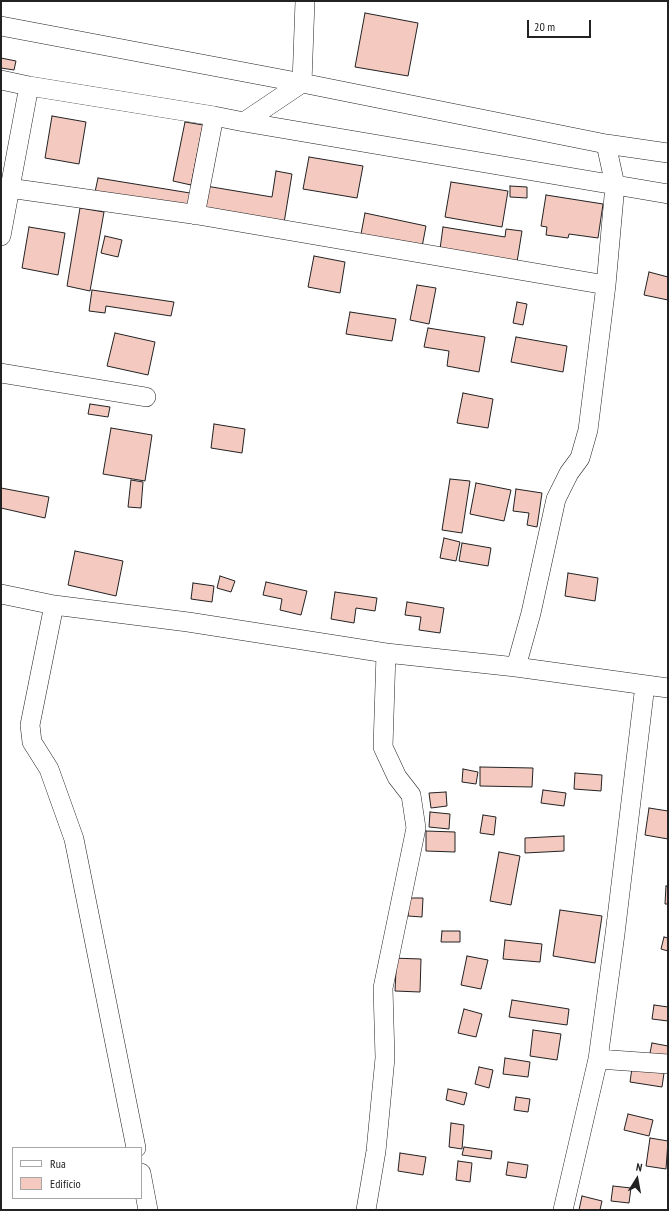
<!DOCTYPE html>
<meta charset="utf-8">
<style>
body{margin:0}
#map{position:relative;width:669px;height:1211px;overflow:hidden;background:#fff;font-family:"PT Sans Narrow",sans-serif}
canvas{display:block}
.frame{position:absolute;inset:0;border:2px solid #222;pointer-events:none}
.legend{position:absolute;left:12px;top:1147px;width:130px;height:52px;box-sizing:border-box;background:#fff;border:1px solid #a7a7a7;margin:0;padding:5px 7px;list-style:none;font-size:12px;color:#222}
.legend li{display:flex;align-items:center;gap:8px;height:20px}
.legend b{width:20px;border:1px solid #a7a7a7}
.north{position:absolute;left:617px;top:1159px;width:40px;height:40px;-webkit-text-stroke:3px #fff;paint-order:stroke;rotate:11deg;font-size:11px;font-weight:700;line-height:16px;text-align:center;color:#222}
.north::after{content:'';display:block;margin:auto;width:14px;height:18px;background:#222;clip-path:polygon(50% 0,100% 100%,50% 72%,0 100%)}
.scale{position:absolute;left:527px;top:20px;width:64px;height:18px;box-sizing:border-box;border:2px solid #222;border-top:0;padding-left:5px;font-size:12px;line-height:14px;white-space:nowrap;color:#222;-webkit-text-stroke:3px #fff;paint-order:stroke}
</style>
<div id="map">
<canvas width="669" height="1211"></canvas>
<div class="frame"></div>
<ul class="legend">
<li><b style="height:5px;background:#fff"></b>Rua</li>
<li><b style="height:11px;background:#f3c9c0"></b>Edifício</li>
</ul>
<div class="north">N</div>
<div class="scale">20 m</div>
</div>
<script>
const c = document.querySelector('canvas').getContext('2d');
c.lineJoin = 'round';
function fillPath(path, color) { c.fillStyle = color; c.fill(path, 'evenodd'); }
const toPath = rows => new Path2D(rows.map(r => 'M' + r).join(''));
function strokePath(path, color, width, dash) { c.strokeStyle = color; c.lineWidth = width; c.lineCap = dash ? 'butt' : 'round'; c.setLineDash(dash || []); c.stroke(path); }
const building = toPath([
 [365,13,418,23,408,76,355,67,365,13],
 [1,58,16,61,14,70,1,68,1,58],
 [52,116,86,122,79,164,45,158,52,116],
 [185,122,203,125,191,185,173,181,185,122],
 [309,157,363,166,357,198,303,189,309,157],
 [276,171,292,174,284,223,202,209,206,186,272,197,276,171],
 [98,178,190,193,188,207,95,192,98,178],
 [451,182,508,191,502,227,445,217,451,182],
 [510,186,527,187,527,198,510,197,510,186],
 [546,195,603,204,598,238,569,234,568,238,546,235,547,227,541,226,546,195],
 [80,208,104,212,90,291,67,286,80,208],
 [365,213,426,226,422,247,361,234,365,213],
 [29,227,65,233,58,275,22,268,29,227],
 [443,227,505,237,506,229,522,231,517,262,440,249,443,227],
 [105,236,122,240,118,257,101,253,105,236],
 [314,256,345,262,340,293,308,287,314,256],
 [649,272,668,277,668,300,644,295,649,272],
 [417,285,436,288,429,324,410,320,417,285],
 [92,290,174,302,171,316,106,306,105,313,89,311,92,290],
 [517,302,527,304,523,325,513,323,517,302],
 [350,312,396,319,392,341,346,334,350,312],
 [428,328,485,337,479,372,447,366,449,351,424,347,428,328],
 [115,333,155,342,148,375,107,366,115,333],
 [516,337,567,346,563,372,511,362,516,337],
 [463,393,493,399,488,428,457,423,463,393],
 [90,404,110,407,108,417,88,414,90,404],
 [214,424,245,429,242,453,211,448,214,424],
 [111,428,152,435,145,481,103,474,111,428],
 [450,479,470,481,462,533,442,530,450,479],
 [131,480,143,482,141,508,128,507,131,480],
 [476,483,511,490,504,521,470,514,476,483],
 [1,488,49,497,45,518,1,508,1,488],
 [516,489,542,493,537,527,527,525,529,513,513,511,516,489],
 [444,538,460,542,456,561,440,558,444,538],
 [462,543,491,548,488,566,459,561,462,543],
 [75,551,123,561,116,596,68,585,75,551],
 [568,573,598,578,595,601,565,596,568,573],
 [220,576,235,581,231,592,217,588,220,576],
 [266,582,307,591,301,615,280,610,282,599,263,595,266,582],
 [193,583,214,586,212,602,191,599,193,583],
 [335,592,377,598,375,611,356,608,354,623,331,619,335,592],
 [407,602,444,608,440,633,419,630,421,617,405,615,407,602],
 [480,767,533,768,532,787,480,786,480,767],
 [463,769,478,772,476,784,462,782,463,769],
 [575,773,602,775,601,791,574,789,575,773],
 [543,790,566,793,564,806,541,803,543,790],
 [446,792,447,806,431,808,429,793,446,792],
 [649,808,668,811,668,839,645,835,649,808],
 [430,812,450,814,449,829,429,827,430,812],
 [483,815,496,817,494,835,480,833,483,815],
 [426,831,455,832,455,852,426,851,426,831],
 [564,836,564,851,525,853,525,838,564,836],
 [499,852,520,856,511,905,490,901,499,852],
 [666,886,668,886,668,904,665,904,666,886],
 [409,898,423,898,422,917,408,916,409,898],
 [560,910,602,916,595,963,553,956,560,910],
 [442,931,460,931,460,942,441,942,442,931],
 [664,937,668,938,668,951,661,949,664,937],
 [505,940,542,944,540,962,503,959,505,940],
 [467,956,488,960,481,989,461,985,467,956],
 [391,958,421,959,420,992,395,991,396,970,391,958],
 [512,1000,569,1009,567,1025,509,1017,512,1000],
 [654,1005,668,1007,668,1021,652,1019,654,1005],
 [464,1009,482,1014,476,1037,458,1033,464,1009],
 [533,1030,561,1034,557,1060,530,1056,533,1030],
 [652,1043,668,1046,668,1061,649,1058,652,1043],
 [505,1058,530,1062,528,1077,503,1074,505,1058],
 [479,1067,493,1070,489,1088,475,1084,479,1067],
 [632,1068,664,1073,662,1087,630,1082,632,1068],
 [448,1089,467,1093,464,1105,446,1100,448,1089],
 [516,1097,530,1099,528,1112,514,1110,516,1097],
 [628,1114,653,1120,649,1136,624,1130,628,1114],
 [451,1123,464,1125,462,1149,449,1147,451,1123],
 [650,1138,668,1141,666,1169,646,1166,650,1138],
 [464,1147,492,1151,491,1159,462,1155,464,1147],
 [400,1153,426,1157,423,1175,398,1171,400,1153],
 [458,1161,472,1163,470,1182,456,1180,458,1161],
 [508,1162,528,1165,526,1178,506,1175,508,1162],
 [613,1186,631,1188,629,1203,611,1201,613,1186],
 [582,1196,602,1201,600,1210,579,1210,582,1196]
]);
fillPath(building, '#f3c9c0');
strokePath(building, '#222', 1);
const minor = toPath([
 [1,26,302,83,606,144,668,153],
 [1,80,29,86,214,116,244,122,668,194],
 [244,122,302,83,305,1],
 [9,188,192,214,606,285],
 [195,215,214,116],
 [1,236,29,86],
 [1,373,146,397],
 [1,594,54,605,188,622,386,653,516,667,668,688],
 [54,605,30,725,32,742,49,769,74,839,136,1148],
 [516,667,531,613,556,499,569,473,580,458,588,430,606,285,615,185,606,144],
 [598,1059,668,1064],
 [141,1173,148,1210],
 [366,1210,376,1151,385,1058,383,988,416,828,411,795,397,777,383,747,386,653],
 [563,1210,598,1059,615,934,645,685]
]);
strokePath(minor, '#222', 20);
strokePath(minor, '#fff', 19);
</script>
